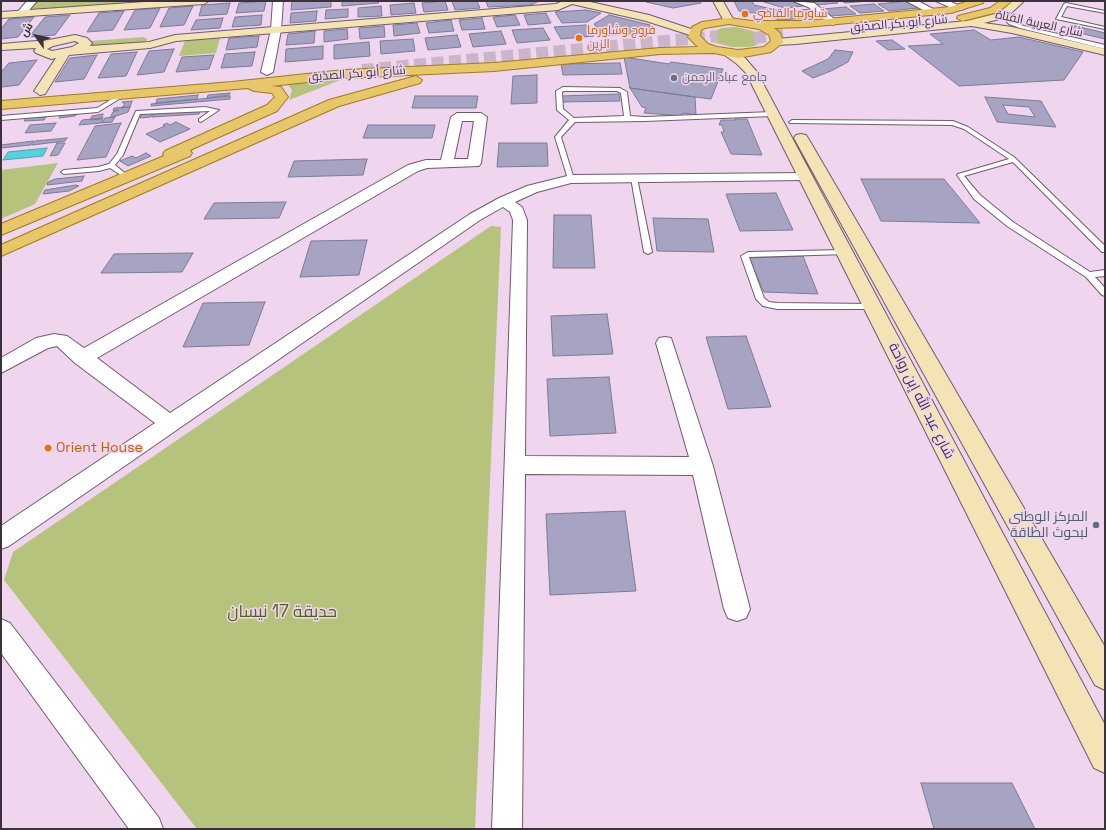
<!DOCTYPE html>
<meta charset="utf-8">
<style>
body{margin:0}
#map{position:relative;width:1106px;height:830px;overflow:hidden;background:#efd6ee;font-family:"Space Grotesk",Cairo,sans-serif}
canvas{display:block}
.frame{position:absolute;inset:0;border:2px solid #3c323c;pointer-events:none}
.north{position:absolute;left:16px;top:16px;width:40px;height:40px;-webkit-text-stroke:3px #efd6ee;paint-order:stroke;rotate:303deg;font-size:11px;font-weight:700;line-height:16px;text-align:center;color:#3c323c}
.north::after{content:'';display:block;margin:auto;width:14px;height:18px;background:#3c323c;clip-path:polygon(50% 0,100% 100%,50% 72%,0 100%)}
</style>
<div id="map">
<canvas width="1106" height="830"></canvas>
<div class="frame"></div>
<div class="north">ش</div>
</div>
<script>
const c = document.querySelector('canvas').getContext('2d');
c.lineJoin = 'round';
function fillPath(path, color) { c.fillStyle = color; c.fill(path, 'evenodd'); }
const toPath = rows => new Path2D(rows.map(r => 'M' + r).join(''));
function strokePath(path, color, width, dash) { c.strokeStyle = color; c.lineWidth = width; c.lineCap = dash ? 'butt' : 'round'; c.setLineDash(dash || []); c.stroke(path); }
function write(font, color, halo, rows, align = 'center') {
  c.font = font + ' "Space Grotesk",Cairo,sans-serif'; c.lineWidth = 3; c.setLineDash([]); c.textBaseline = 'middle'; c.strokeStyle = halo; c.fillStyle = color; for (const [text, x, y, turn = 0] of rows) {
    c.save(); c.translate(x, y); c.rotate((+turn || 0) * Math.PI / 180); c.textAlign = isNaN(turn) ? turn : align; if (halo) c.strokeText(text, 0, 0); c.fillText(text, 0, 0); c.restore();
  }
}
fillPath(toPath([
 [38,1,145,1,30,10],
 [737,27,753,31,761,37,762,40,755,46,748,47,732,47,716,43,709,36,711,33,721,28],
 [144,37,148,40,141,43,87,47,91,41],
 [220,38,216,53,179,56,185,41],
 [351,76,289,100,292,90,287,83],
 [58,163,35,204,1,219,1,170],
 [491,226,501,227,475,829,197,829,4,580,13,552]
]), '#b6c37c');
const water = toPath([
 [47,148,43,156,3,160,8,152,47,148]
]);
fillPath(water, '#55d3dc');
strokePath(water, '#4ea3ac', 1);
const building = toPath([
 [266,1,264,11,236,13,239,3,266,1],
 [292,1,331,1,331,7,291,10,292,1],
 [342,1,377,1,379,3,342,6,342,1],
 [445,1,448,10,424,12,422,3,445,1],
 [452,1,477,1,480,8,455,10,452,1],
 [486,1,539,1,531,5,488,7,486,1],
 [648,1,700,1,701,3,673,8,646,2,648,1],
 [734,1,752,1,754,5,785,12,811,9,820,17,780,20,760,14,739,11,734,1],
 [761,1,791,1,804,6,784,8,761,1],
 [806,1,835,1,838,3,816,5,806,1],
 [842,1,868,1,845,3,842,1],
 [907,1,918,8,889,11,878,4,907,1],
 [230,3,227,14,199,16,202,5,230,3],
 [414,3,416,13,391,15,390,5,414,3],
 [874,4,884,11,860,13,850,6,874,4],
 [193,6,184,25,160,27,169,8,193,6],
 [381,6,382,16,358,17,358,8,381,6],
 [846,7,856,14,831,16,822,9,846,7],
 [160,8,150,28,124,30,135,10,160,8],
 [348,9,348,17,325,19,326,10,348,9],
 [586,10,601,13,587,22,562,23,555,12,586,10],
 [124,11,113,30,87,32,99,13,124,11],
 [317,11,316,21,290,23,291,13,317,11],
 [546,13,551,23,528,25,524,15,546,13],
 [70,15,55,35,29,37,45,17,70,15],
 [262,15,261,25,232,27,235,17,262,15],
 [515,15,520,25,497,27,493,17,515,15],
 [609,15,650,25,650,32,603,36,594,24,609,15],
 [34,17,18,37,1,39,1,29,9,19,34,17],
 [223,18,220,28,191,30,196,20,223,18],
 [482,18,485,29,462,30,459,20,482,18],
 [451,20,454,31,429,33,426,23,451,20],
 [417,23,420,33,394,36,393,25,417,23],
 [586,25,594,36,561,39,554,27,586,25],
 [1071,25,1105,33,1105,39,1067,30,1071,25],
 [384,26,385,37,360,39,359,28,384,26],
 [543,28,550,40,517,43,512,30,543,28],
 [347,29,348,39,324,42,324,31,347,29],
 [974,30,991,40,1019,37,1083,52,1064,80,959,86,908,46,943,44,930,34,974,30],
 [315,31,314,43,286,45,288,34,315,31],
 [501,31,506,44,473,47,469,34,501,31],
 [457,35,461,47,428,50,425,38,457,35],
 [259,36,257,47,226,50,229,38,259,36],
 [413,39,415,51,381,54,380,41,413,39],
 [892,40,905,49,888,50,876,41,892,40],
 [369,42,370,56,334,59,334,45,369,42],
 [323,46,323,59,285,62,286,49,323,46],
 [174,49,164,72,137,75,149,51,174,49],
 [835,50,853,52,848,62,831,71,813,78,802,71,828,59,835,50],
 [137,52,126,76,98,78,111,54,137,52],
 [255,52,252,66,221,68,225,54,255,52],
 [97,55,84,79,55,82,70,58,97,55],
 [214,55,209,69,176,72,182,57,214,55],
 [624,57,669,64,671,62,723,69,711,99,695,97,630,88,624,57],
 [37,60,19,85,1,87,1,72,9,63,37,60],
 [620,63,622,74,563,75,561,64,620,63],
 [537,75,537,103,511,104,513,76,537,75],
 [630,88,695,97,696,115,683,113,682,116,644,113,646,108,642,107,630,88],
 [230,93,229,95,207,98,208,95,230,93],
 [619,94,620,101,563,102,561,96,619,94],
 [198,95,197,99,156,103,157,99,198,95],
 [230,96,230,99,151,106,151,104,230,96],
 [415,96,478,96,476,108,412,108,415,96],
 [985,97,1041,101,1056,127,997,122,985,97],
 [1003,105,1029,107,1035,117,1008,114,1003,105],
 [132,101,130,107,121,108,125,104,122,102,132,101],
 [130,107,128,112,110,118,113,112,119,110,113,111,114,108,130,107],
 [201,110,199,114,152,117,154,114,201,110],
 [153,113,151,117,140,118,142,114,153,113],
 [77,114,75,116,59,118,61,115,77,114],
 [103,114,101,119,90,120,92,116,103,114],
 [46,117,44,120,24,121,26,118,46,117],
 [115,117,112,122,102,123,105,118,115,117],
 [103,118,101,123,79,125,82,120,103,118],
 [735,119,747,119,762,155,731,154,721,132,724,132,722,125,719,125,721,120,736,120,735,119],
 [176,122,190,129,160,142,146,134,165,126,163,125,167,123,170,125,176,122],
 [56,123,51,131,25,133,30,125,56,123],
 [121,123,106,157,77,160,95,126,121,123],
 [368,125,435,125,432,138,363,138,368,125],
 [67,138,65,141,32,145,35,141,67,138],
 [33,141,31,145,1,148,1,145,33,141],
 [57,143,65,143,58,155,50,156,57,143],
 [499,143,547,143,548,166,497,167,499,143],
 [146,153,151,156,128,166,120,161,132,156,136,158,146,153],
 [367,159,363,175,288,177,294,161,367,159],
 [84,176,82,181,47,185,48,182,55,179,84,176],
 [861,179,944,179,980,223,881,221,861,179],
 [76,185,79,186,69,191,43,194,45,190,76,185],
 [776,193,793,230,740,231,726,194,776,193],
 [286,202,279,218,204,219,214,203,286,202],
 [554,215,591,215,595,268,553,268,554,215],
 [653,218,708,219,714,252,657,251,653,218],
 [367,240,359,275,300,277,311,241,367,240],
 [193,253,182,272,101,273,114,254,193,253],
 [803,256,818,294,764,292,749,258,803,256],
 [265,302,249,345,183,347,203,303,265,302],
 [607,314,613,354,553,356,551,316,607,314],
 [746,336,771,407,728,409,706,337,746,336],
 [609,377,616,433,550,436,547,379,609,377],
 [625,511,636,591,550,595,546,514,625,511],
 [921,783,1012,783,1035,829,934,829,921,783]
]);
fillPath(building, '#a6a4c2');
strokePath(building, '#7c7a96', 1);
strokePath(toPath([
 [754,38,787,34],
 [362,70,718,36]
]), '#cbb5ca', 12, [12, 5.5]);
const lane = toPath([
 [1066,3,1105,11,1105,13,1067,6,1061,17,1105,27,1105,29,1056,19,1064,4,1066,3],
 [1001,14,1005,14,1013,22,1024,26,1105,45,1105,49,1020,28,1009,24,1001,16,1001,14],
 [563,87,620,88,627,92,630,116,645,117,772,112,775,114,772,116,645,121,575,122,561,137,574,179,571,181,568,179,555,137,569,120,557,110,556,91,563,87],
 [564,91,617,91,621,93,624,116,574,118,563,109,562,92,564,91],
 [122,93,125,95,124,96,98,112,1,120,1,116,97,108,122,93],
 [205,107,219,110,201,122,199,121,199,119,210,111,140,114,123,155,115,165,126,174,126,176,122,176,110,168,99,171,64,174,61,172,64,170,98,167,109,164,117,154,136,111,205,107],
 [792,120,953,121,968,127,1014,157,1105,246,1105,252,1102,252,1013,162,964,176,980,195,1013,222,1090,272,1105,270,1105,276,1095,277,1105,288,1105,296,1102,295,1086,277,1007,226,974,199,957,175,958,174,1009,159,964,129,952,125,790,123,789,122,792,120],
 [634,176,637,178,652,252,648,254,644,252,631,178,634,176],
 [844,250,848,252,847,254,749,257,764,298,769,302,777,303,873,304,876,305,877,307,876,309,777,309,763,306,756,299,741,256,748,252,844,250]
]);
const street = toPath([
 [27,1,37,1,24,16,18,16,16,14,27,1],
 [273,1,283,1,281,30,273,72,267,75,261,72,271,30,273,1],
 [793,1,814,3,838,22,833,25,830,24,808,7,793,1],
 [906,1,918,1,939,12,934,15,931,14,906,1],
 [936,1,949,1,964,8,962,10,956,10,936,1],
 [457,113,481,113,487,117,481,163,479,166,427,168,418,171,97,358,170,413,470,214,499,198,527,186,571,175,809,173,811,176,809,179,804,180,571,183,537,192,515,202,522,207,527,220,525,456,689,457,656,343,659,338,665,337,671,338,713,466,750,609,746,618,737,621,728,618,724,609,693,475,525,474,522,829,492,829,513,220,510,212,503,207,480,220,9,546,1,549,1,526,155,423,75,363,57,346,48,348,1,373,1,358,36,338,54,334,67,336,84,348,408,165,426,160,441,160,451,117,457,113],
 [462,121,474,121,468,159,454,159,462,121],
 [1,619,10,623,159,818,163,829,129,829,1,653,1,619]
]);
const secondary = toPath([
 [159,1,209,1,204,4,1,18,1,12,159,1],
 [563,1,586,1,649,15,697,31,699,33,693,36,646,21,572,4,558,10,176,41,150,48,69,55,45,94,40,95,34,91,56,58,51,59,36,53,34,51,36,48,1,50,1,44,49,40,75,35,87,38,92,43,90,46,149,42,175,35,556,4,563,1],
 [75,41,79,43,72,47,52,51,47,49,53,46,75,41],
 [713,1,723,1,734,21,733,23,725,23,713,1],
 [1013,1,1024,1,1007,17,984,23,1012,27,1105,49,1105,55,1012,33,971,26,796,44,777,45,771,42,777,39,967,21,999,13,1013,1],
 [728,49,745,58,757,72,1105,725,1105,773,1094,768,746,73,737,64,722,53,728,49],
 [801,134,806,135,808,138,1105,647,1105,690,1095,685,794,138,796,135,801,134]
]);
const primary = toPath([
 [969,1,984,1,983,3,951,13,807,27,774,28,780,33,783,42,781,44,771,52,738,58,714,53,660,54,494,71,344,78,271,86,281,87,288,97,277,111,190,150,192,153,190,156,1,235,1,224,164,156,163,154,165,151,267,105,275,97,272,93,254,91,248,88,1,109,1,101,232,82,344,70,494,63,660,48,698,47,688,37,692,27,702,22,729,18,752,21,807,21,950,7,969,1],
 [729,24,759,29,769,35,771,41,764,47,738,50,717,47,708,44,700,36,701,30,705,28,729,24],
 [1000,1,1012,1,998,12,962,21,957,18,958,16,990,8,1000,1],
 [416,76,422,80,420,83,339,106,1,256,1,245,329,100,416,76]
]);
strokePath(lane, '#705a70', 2);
strokePath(street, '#705a70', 2);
strokePath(secondary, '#705a70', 2);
strokePath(primary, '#a17a1b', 2);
fillPath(lane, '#fff');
fillPath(street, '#fff');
fillPath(secondary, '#f3e3b5');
fillPath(primary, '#e8c76b');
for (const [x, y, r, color] of [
 [745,14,4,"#e8710a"],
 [579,38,4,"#e8710a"],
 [674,78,4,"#6b7280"],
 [48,448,4,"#e8710a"],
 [1096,525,4,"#5c6f8a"]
]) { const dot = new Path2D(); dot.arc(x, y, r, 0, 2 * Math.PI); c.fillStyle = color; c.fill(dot); strokePath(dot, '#efd6ee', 1.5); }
write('12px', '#c56008', '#efd6ee', [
 ["شاورما القاضي",753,14],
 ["فروج وشاورما",587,31],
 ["الزين",587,45]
], 'left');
write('12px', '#3c323c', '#efd6ee', [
 ["شارع أبو بكر الصدّيق",899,24,-5],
 ["شارع العربية الفتاة",1039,24,12],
 ["شارع أبو بكر الصدّيق",357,74,-4]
]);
write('12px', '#5b616d', '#efd6ee', [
 ["جامع عباد الرحمن",682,78]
], 'left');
write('14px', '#3c323c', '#efd6ee', [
 ["شارع عبد الله إبن رواحة",921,401,63]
]);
write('14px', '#c56008', '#efd6ee', [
 ["Orient House",56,448]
], 'left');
write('14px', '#4e5e75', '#efd6ee', [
 ["المركز الوطني",1088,517],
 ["لبحوث الطاقة",1088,533]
], 'right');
write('17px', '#535d20', '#efd6ee', [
 ["حديقة 17 نيسان",282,612]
]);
</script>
